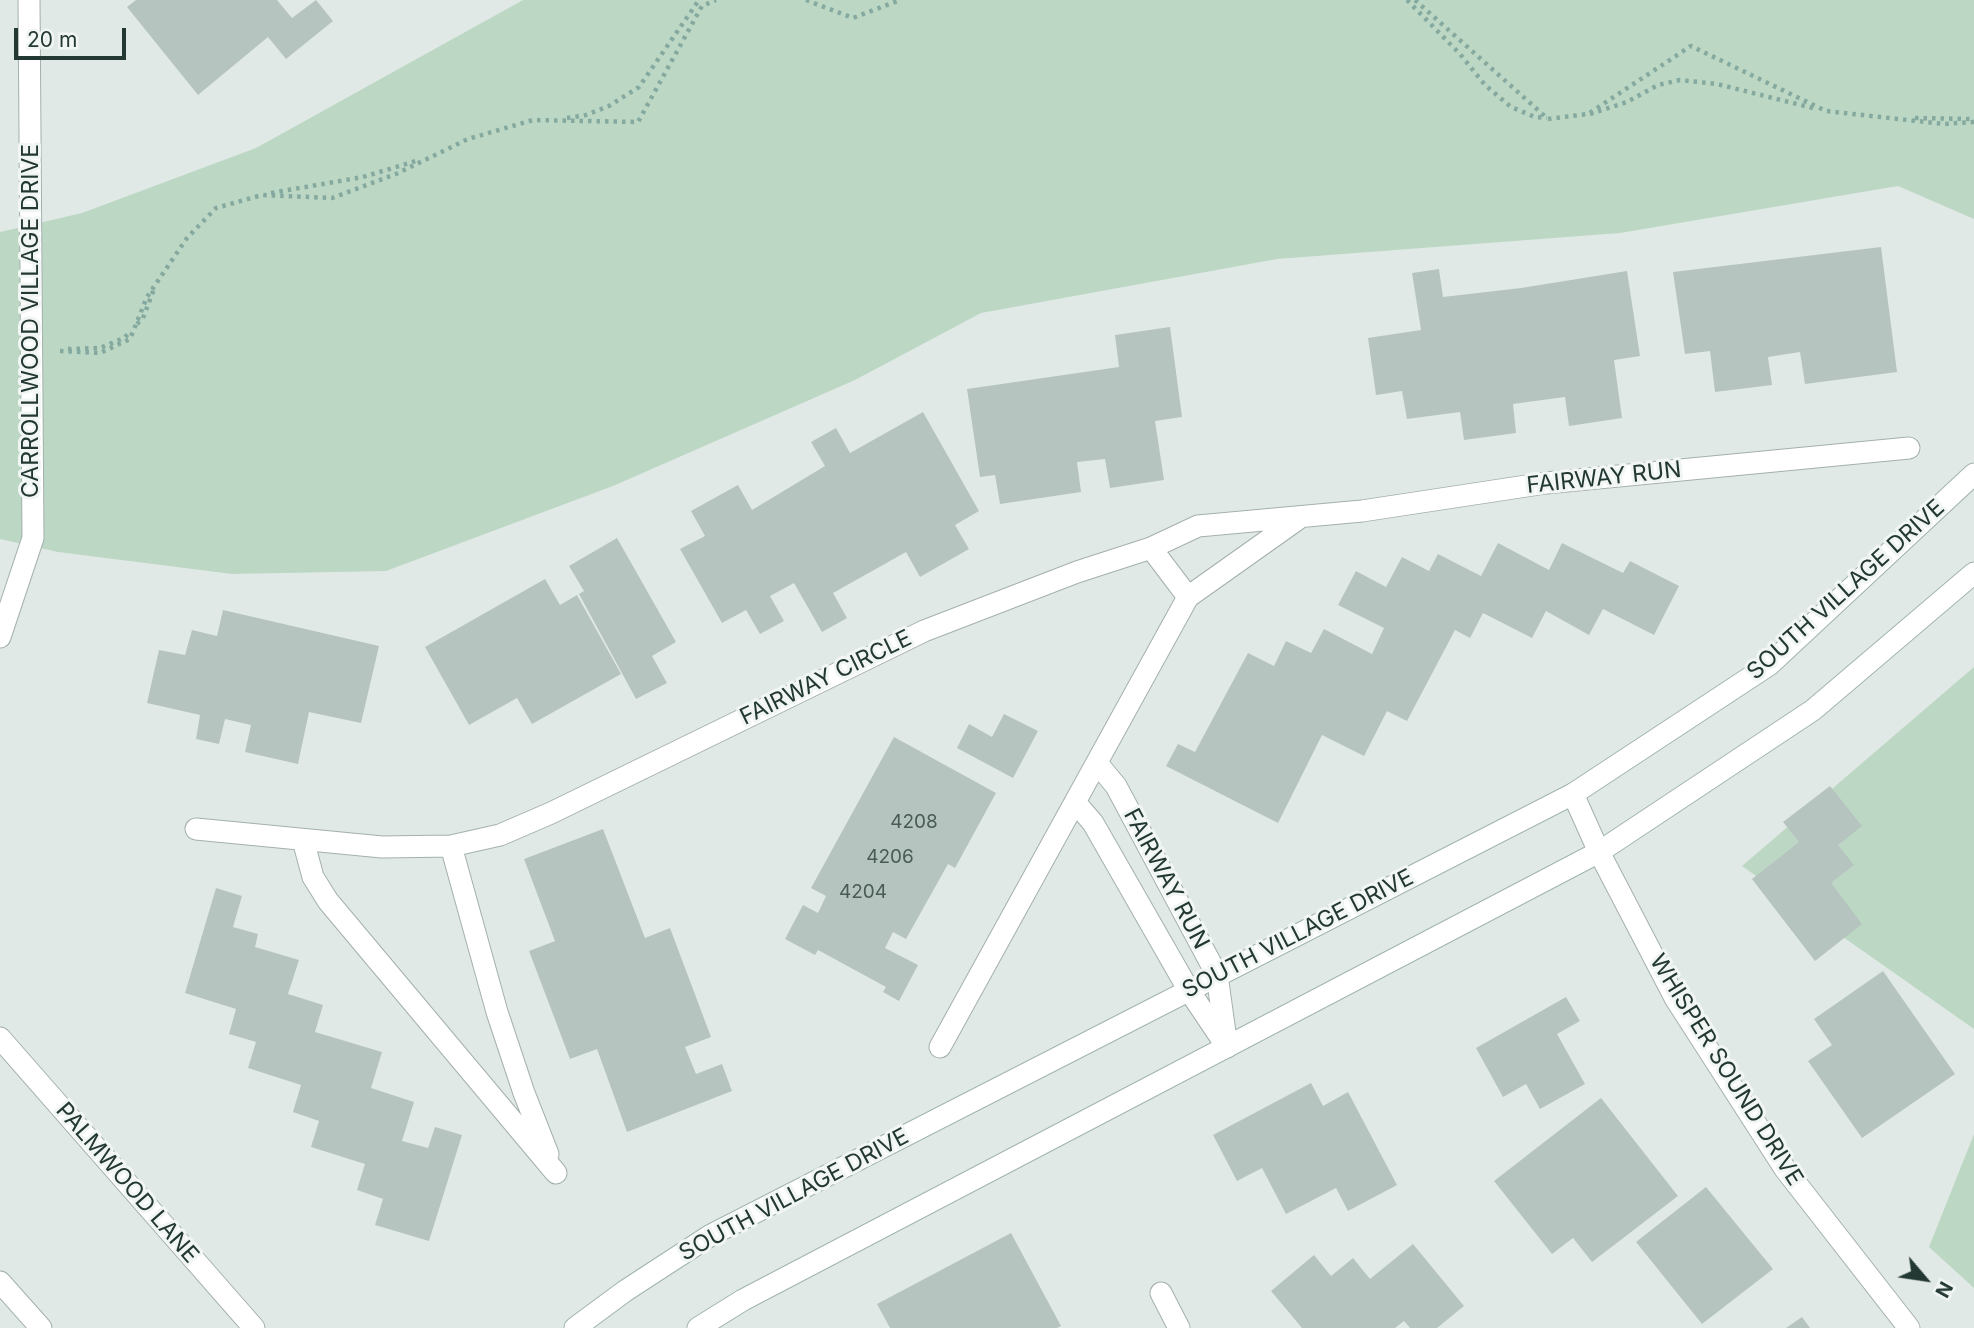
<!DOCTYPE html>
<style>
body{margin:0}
#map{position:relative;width:1974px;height:1328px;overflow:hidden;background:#e1e9e6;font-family:Inter,sans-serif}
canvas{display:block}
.north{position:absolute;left:1890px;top:1244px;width:70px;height:70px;-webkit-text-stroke:5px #f1f6f4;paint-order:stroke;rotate:119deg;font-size:19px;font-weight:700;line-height:28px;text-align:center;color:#233833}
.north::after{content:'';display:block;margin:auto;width:24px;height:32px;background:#233833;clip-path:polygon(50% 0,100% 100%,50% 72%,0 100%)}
.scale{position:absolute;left:14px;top:28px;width:112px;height:32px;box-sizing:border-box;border:4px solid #233833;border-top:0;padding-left:9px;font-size:21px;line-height:24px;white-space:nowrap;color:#233833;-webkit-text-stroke:5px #f1f6f4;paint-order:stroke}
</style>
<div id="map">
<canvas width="1974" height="1328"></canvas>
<div class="north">N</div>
<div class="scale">20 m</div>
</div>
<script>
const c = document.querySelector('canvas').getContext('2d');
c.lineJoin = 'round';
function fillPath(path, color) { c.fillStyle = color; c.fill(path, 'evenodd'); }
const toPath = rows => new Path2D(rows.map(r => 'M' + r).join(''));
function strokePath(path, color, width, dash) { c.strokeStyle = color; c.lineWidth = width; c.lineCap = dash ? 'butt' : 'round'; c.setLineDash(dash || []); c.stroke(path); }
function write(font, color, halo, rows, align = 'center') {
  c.font = font + ' Inter,sans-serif'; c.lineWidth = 6; c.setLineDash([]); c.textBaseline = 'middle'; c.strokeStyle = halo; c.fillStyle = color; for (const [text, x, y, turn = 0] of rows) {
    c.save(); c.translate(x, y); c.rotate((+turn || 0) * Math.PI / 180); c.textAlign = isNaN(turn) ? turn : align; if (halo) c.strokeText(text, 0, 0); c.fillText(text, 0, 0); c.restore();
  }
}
fillPath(toPath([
 [523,0,1974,0,1974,219,1898,186,1620,233,1277,259,981,313,855,380,613,486,386,571,232,574,58,552,0,539,0,232,82,213,256,148],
 [1974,667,1974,1029,1742,866],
 [1974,1134,1974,1288,1929,1247]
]), '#bcd8c5');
fillPath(toPath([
 [136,0,277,0,292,18,316,0,333,21,286,59,268,37,198,95,127,7],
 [1881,247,1897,372,1805,384,1800,352,1768,357,1772,385,1715,392,1710,351,1685,354,1673,272],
 [1439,269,1443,297,1521,288,1627,271,1640,356,1614,360,1622,418,1569,426,1565,397,1535,401,1513,404,1516,433,1464,440,1460,412,1407,419,1402,391,1376,395,1368,338,1421,330,1412,273],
 [1170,327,1182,417,1155,421,1164,480,1110,488,1105,459,1077,462,1081,492,1000,504,995,475,980,477,967,389,1119,367,1115,335],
 [923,412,979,511,955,525,969,549,920,577,906,552,833,593,847,618,822,632,794,583,770,596,784,621,760,634,746,610,722,623,680,549,705,536,691,511,738,485,752,510,825,466,811,442,836,428,850,453],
 [617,538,676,642,652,656,667,683,636,699,579,594,584,591,569,566],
 [1498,543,1549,570,1562,543,1623,573,1630,561,1679,586,1654,635,1603,609,1589,635,1546,611,1532,638,1483,613,1470,638,1455,630,1407,721,1387,711,1364,756,1322,735,1278,823,1166,766,1178,744,1195,752,1248,653,1274,666,1286,641,1311,653,1324,629,1372,654,1384,628,1338,605,1356,571,1386,587,1402,557,1429,571,1438,554,1481,576],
 [545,579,560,605,577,595,621,674,532,724,517,698,469,725,425,647],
 [223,610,379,646,361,723,309,712,298,764,245,752,251,725,225,719,219,744,196,739,200,715,147,703,159,650,185,655,192,630,217,636],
 [1004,714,1038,731,1013,778,957,748,969,724,992,737],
 [894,737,996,793,955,868,948,864,906,939,893,932,885,948,918,965,899,1001,883,992,886,987,818,950,815,955,785,939,803,905,818,913,826,896,811,888],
 [1830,786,1862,826,1838,845,1854,865,1831,883,1862,924,1815,961,1752,879,1799,842,1783,822],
 [603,829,645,938,670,928,711,1037,685,1047,696,1074,722,1064,732,1091,627,1132,597,1049,570,1059,529,951,555,941,524,859],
 [216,888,242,896,233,927,258,934,255,947,299,960,288,994,323,1005,315,1032,382,1052,371,1088,414,1102,402,1141,428,1148,435,1127,462,1135,429,1241,375,1225,383,1199,357,1190,365,1164,311,1147,319,1121,293,1112,301,1085,248,1068,256,1042,229,1034,236,1009,185,993],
 [1883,971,1955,1074,1862,1138,1808,1061,1832,1045,1814,1019],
 [1566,997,1580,1021,1557,1034,1585,1084,1540,1109,1526,1084,1503,1097,1476,1048],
 [1311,1083,1323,1106,1348,1092,1397,1185,1348,1211,1336,1188,1286,1214,1262,1168,1237,1181,1213,1135],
 [1601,1098,1678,1196,1592,1262,1573,1238,1552,1254,1494,1181],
 [1706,1187,1773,1269,1702,1324,1636,1242],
 [1011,1233,1061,1326,1057,1328,890,1328,877,1304],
 [1413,1244,1464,1306,1437,1328,1410,1328,1404,1321,1395,1328,1302,1328,1271,1291,1314,1255,1331,1276,1353,1258,1370,1279],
 [1802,1317,1810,1328,1786,1328]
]), '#b6c4bf');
const street = toPath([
 [1151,548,1188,597],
 [0,637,33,538,29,0],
 [1097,763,1116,786,1217,975,1227,1047],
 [1573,794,1599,852,1675,998,1785,1169,1909,1328],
 [1075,802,1093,823,1188,989,1223,1041],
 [196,829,382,847,451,846,500,835,551,813,924,631,1077,572,1151,548,1198,526,1362,511,1546,483,1909,448],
 [303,840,313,877,328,901,556,1173],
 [451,846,497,1012,524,1093,548,1154],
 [0,1038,254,1328],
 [940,1047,1188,597,1298,519],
 [0,1282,41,1328],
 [1161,1293,1179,1328]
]);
const secondary = toPath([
 [575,1328,625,1291,711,1235,1573,794,1769,665,1974,474],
 [698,1328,743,1300,1599,852,1813,710,1974,573]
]);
strokePath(street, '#a4b0ad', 23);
strokePath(secondary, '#a1b4ae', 23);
strokePath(toPath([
 [806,0,853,18,900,0],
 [1407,0,1460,54,1485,85,1511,107,1535,117,1547,118],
 [1415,0,1548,119,1588,114,1691,46,1826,111,1944,124,1974,122],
 [1590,114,1627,102,1658,85,1680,80,1717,84,1813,108],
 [567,118,586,115,609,106,639,87,699,0],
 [1915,118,1973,119],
 [271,193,363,177,419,160],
 [137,324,143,318,154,289],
 [68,349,100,348,124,338,131,331],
 [60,351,100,353,130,339,147,297,187,238,216,208,262,195,332,198,396,174,468,139,533,120,638,122,702,6,716,0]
]), '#85a99f', 4.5, [3.5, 5]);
strokePath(street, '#fff', 21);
strokePath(secondary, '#fff', 21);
write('19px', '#485b56', null, [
 ["4208",914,822],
 ["4206",890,857],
 ["4204",863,892]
]);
write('23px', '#233833', '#f1f6f4', [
 ["CARROLLWOOD VILLAGE DRIVE",31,321,-90],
 ["FAIRWAY RUN",1604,478,-6],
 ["SOUTH VILLAGE DRIVE",1846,590,-42],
 ["FAIRWAY CIRCLE",826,678,-26],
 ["FAIRWAY RUN",1166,879,62],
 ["SOUTH VILLAGE DRIVE",1298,934,-27],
 ["WHISPER SOUND DRIVE",1726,1070,58],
 ["PALMWOOD LANE",127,1183,49],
 ["SOUTH VILLAGE DRIVE",794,1195,-28]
]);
</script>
